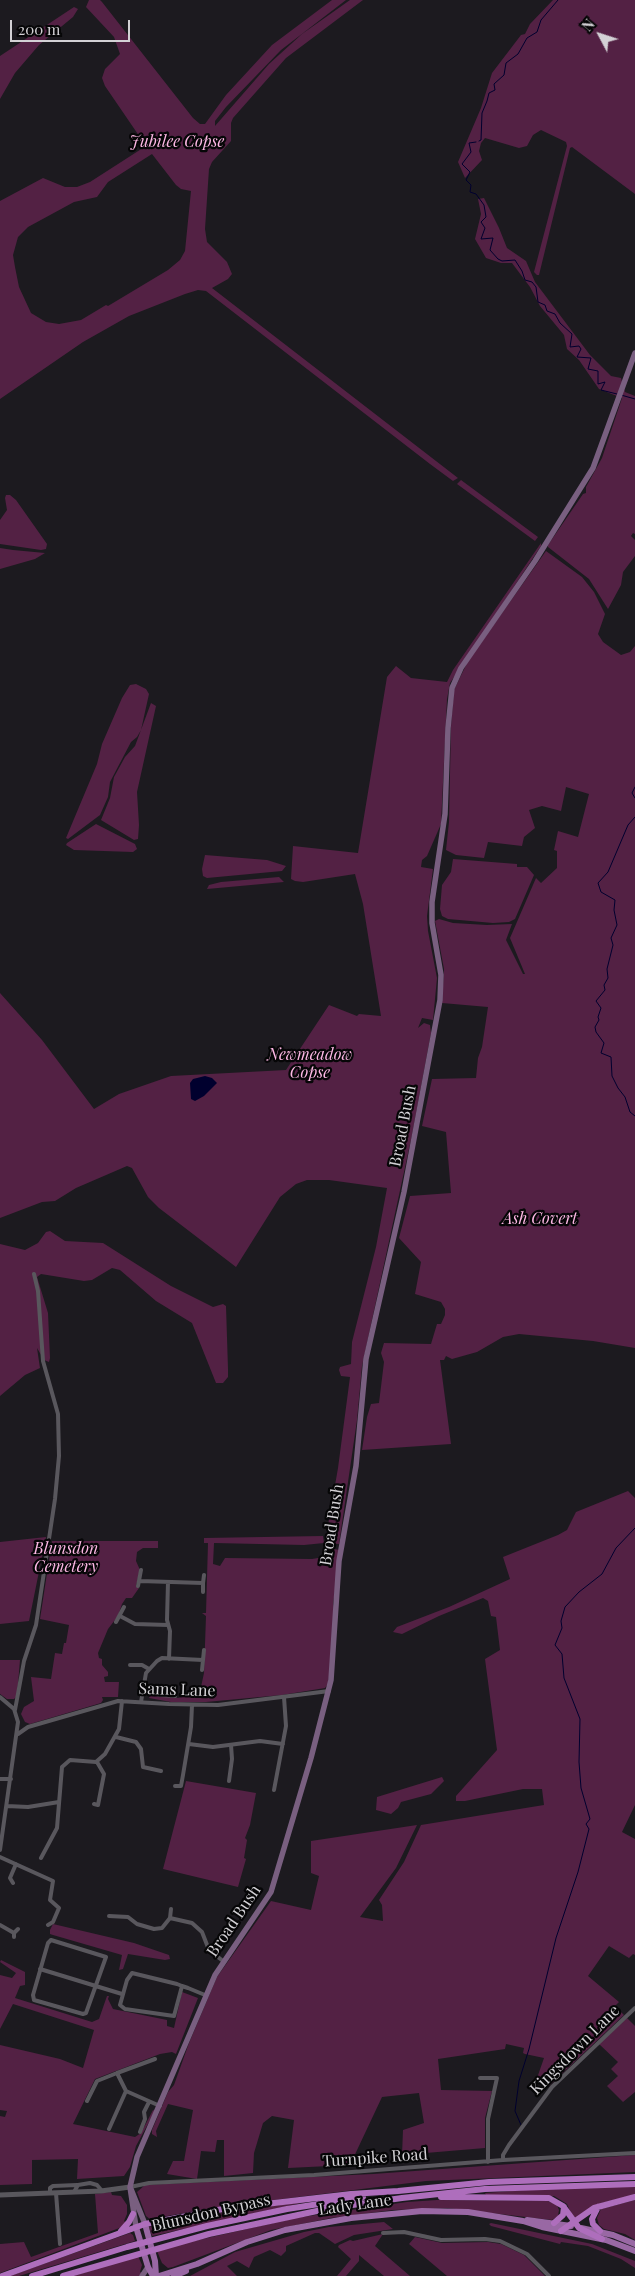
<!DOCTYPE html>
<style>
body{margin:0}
#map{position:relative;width:635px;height:2276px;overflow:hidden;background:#1c1a1f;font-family:"Playfair Display",serif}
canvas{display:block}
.north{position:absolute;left:575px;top:10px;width:50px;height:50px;-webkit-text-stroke:4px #060607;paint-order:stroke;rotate:310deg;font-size:14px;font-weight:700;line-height:20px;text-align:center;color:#d3d1d5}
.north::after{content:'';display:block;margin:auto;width:18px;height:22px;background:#d3d1d5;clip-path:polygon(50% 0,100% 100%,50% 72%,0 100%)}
.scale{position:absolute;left:10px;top:20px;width:120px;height:22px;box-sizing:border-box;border:2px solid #d3d1d5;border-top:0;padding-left:6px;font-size:15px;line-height:18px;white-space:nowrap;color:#d3d1d5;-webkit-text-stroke:4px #060607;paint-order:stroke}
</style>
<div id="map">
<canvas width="635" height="2276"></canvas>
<div class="north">N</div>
<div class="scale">200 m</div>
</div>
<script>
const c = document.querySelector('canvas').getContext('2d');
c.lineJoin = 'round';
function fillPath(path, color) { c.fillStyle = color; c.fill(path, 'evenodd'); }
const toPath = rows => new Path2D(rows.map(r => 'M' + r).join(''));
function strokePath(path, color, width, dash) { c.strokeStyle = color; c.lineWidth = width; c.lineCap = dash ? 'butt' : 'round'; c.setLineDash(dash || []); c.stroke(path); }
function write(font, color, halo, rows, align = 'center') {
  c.font = font + ' "Playfair Display",serif'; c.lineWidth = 4.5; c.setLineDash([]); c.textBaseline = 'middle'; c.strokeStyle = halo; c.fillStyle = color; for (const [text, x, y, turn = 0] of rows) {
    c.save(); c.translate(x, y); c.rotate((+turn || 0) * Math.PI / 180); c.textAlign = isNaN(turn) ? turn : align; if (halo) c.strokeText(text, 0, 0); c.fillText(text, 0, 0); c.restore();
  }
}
fillPath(toPath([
 [89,0,100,0,102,2,193,118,200,124,205,124,226,95,272,45,332,0,346,0,281,50,226,107,215,121,215,126,269,64,302,34,350,0,363,0,286,58,233,118,231,123,231,141,212,162,209,169,205,229,207,242,227,262,232,274,228,279,212,288,458,478,453,481,430,464,206,291,198,290,185,294,129,316,83,342,0,399,0,201,43,178,65,187,77,187,90,182,146,146,105,86,102,78,105,69,120,54,114,37,86,7],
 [152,154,176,185,181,189,191,191,185,251,180,260,168,270,108,306,106,305,81,320,59,324,46,322,31,313,19,287,15,267,13,255,18,237,28,227,74,202,97,197,108,182],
 [553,0,635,0,635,194,572,147,570,148,539,275,537,275,534,272,567,146,566,142,541,130,533,135,527,146,519,148,485,138,481,143,479,151,482,160,465,178,458,162,481,108,492,73,521,35,525,34,530,24],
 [74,7,78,9,73,17,39,45,15,73,0,99,0,56],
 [484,198,499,228,507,248,526,261,535,282,590,355,611,376,621,378,625,392,635,396,635,534,633,533,631,536,635,540,635,556,623,572,621,585,608,609,589,579,548,547,548,545,583,494,586,493,586,487,602,458,622,398,599,389,579,360,567,349,564,335,540,306,530,287,512,263,501,263,486,258,475,239,481,214,478,199],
 [461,480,538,537,535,541,457,484],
 [6,495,10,495,16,500,47,544,46,549,41,550,0,544,0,520,7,510,5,498],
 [541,543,541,546,450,683,447,699,441,824,427,856,422,860,421,867,433,869,427,916,428,931,437,978,433,1020,422,1018,418,1028,424,1023,430,1025,431,1033,412,1135,362,1366,357,1420,339,1544,325,1543,338,1468,350,1377,341,1376,339,1370,340,1367,351,1364,352,1342,376,1247,387,1188,329,1180,307,1180,296,1184,280,1197,236,1267,159,1208,148,1197,132,1168,127,1166,76,1188,55,1201,42,1202,0,1218,0,993,42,1040,94,1109,119,1094,171,1076,286,1070,329,1005,357,1016,359,1014,381,1016,363,904,355,874,303,882,295,881,291,879,293,846,358,853,387,677,396,666,411,678,447,682,453,670],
 [0,548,13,550,45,553,35,559,0,569],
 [546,551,582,577,594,592,605,614,598,634,603,642,621,655,630,652,635,646,635,1348,593,1341,519,1334,503,1337,477,1352,452,1359,446,1356,444,1360,440,1360,451,1444,362,1450,367,1417,371,1404,379,1403,384,1362,381,1353,384,1343,431,1344,437,1324,441,1324,445,1315,445,1309,441,1302,415,1294,421,1262,399,1238,410,1196,451,1193,446,1132,422,1126,432,1079,476,1078,478,1058,482,1047,488,1007,442,1003,444,969,435,921,439,919,453,923,487,925,512,924,506,940,523,974,525,974,510,938,536,878,541,883,557,868,557,851,554,850,558,831,578,837,589,794,566,787,561,811,542,806,529,810,535,828,524,837,522,846,488,842,484,858,456,855,446,850,449,822,451,726,454,690,468,661],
 [136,684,146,689,149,694,141,730,137,737,131,742,110,782,108,797,100,815,68,839,66,838,97,764,102,744,122,698,130,685],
 [151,703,156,706,137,792,139,825,138,839,134,840,101,820,110,798,114,777,125,757,135,746],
 [96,824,135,844,137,849,133,852,74,850,66,845,67,843],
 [205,855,267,860,286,866,282,871,207,878,203,876,202,869],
 [453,859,517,864,517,867,527,867,534,875,515,919,509,922,493,923,448,919,442,916,440,909,442,885,451,872],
 [279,877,284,882,207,889,209,885,221,882],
 [50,1231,65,1241,103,1243,171,1286,213,1307,223,1304,226,1306,228,1369,228,1377,223,1383,216,1383,192,1323,156,1301,120,1270,112,1268,92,1280,84,1281,41,1274,37,1277,48,1313,50,1358,49,1362,44,1360,37,1348,40,1368,25,1375,0,1396,0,1244,25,1250,38,1243,46,1232],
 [628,1491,635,1498,635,1805,622,1832,635,1839,635,1955,633,1954,629,1958,609,1946,588,1976,619,2002,615,2006,624,2015,548,2087,536,2081,544,2058,525,2054,523,2053,524,2048,506,2044,505,2049,438,2059,441,2090,492,2091,485,2118,485,2148,402,2155,403,2130,424,2123,419,2093,382,2097,350,2165,288,2168,294,2120,272,2116,263,2123,254,2153,253,2173,224,2176,224,2140,217,2140,215,2152,201,2151,197,2179,167,2174,173,2161,184,2161,193,2110,168,2104,156,2131,157,2137,152,2134,152,2130,168,2092,174,2085,189,2043,217,1977,271,1901,311,1910,319,1876,311,1873,311,1841,417,1825,396,1868,360,1917,383,1921,382,1905,379,1900,404,1862,421,1825,544,1805,542,1789,523,1789,465,1801,456,1801,456,1796,497,1750,485,1659,500,1650,496,1617,491,1616,488,1601,483,1598,439,1616,402,1634,393,1632,397,1627,449,1607,510,1579,503,1557,558,1535,567,1530,576,1512],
 [323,1536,324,1543,304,1545,214,1543,213,1564,220,1566,225,1558,312,1559,324,1557,325,1548,341,1550,333,1604,336,1626,328,1684,325,1688,282,1695,206,1702,171,1702,149,1698,151,1694,178,1698,196,1694,201,1687,204,1673,206,1616,202,1613,206,1613,208,1543,204,1543,204,1538],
 [46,1537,29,1621,0,1624,0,1542],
 [52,1541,158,1541,158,1548,143,1548,137,1552,136,1561,140,1570,136,1586,139,1588,132,1598,126,1598,122,1604,118,1616,108,1629,98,1653,99,1658,102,1659,102,1665,108,1672,108,1676,104,1677,105,1682,119,1682,118,1697,102,1697,103,1700,101,1703,30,1724,25,1722,21,1714,24,1707,34,1701,31,1677,51,1679,55,1653,62,1654,64,1643,66,1643,69,1625,40,1619],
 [0,1660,20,1660,17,1696,14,1699,7,1699,0,1694],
 [442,1777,444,1781,431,1794,401,1802,398,1808,391,1814,376,1810,377,1797],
 [186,1781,256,1793,250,1825,245,1838,247,1840,244,1858,246,1859,238,1887,163,1869],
 [53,1924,134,1943,169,1955,170,1959,165,1960,128,1954,123,1969,119,1970,122,1955,53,1935,50,1934,50,1930],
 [1,1960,25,1972,25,1985,20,1986,15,1998,92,2022,99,2019,107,1996,109,1996,108,1999,113,2009,167,2020,167,2026,174,2028,182,1992,198,1998,176,2054,172,2052,160,2054,95,2079,73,2124,135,2137,141,2133,153,2110,155,2111,136,2146,130,2167,124,2176,77,2179,78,2159,32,2160,32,2184,0,2185,0,2116,5,2117,7,2111,0,2110,0,2045,60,2059,83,2068,94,2030,13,2004,0,2029,0,1975,12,1978,16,1973,0,1962],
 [627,2018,635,2026,635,2092,623,2102,607,2086,618,2076,611,2069,618,2062,599,2044],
 [635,2155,635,2172,426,2181,218,2207,150,2219,146,2216,137,2192,145,2185,373,2174],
 [635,2186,635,2195,602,2203,574,2220,567,2204,554,2196,486,2195,485,2193,552,2188],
 [111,2192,112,2195,121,2196,127,2205,127,2214,124,2221,126,2223,122,2227,0,2273,0,2244,24,2242,31,2257,98,2233,95,2194],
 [437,2200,548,2201,557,2205,559,2210,558,2216,552,2220,447,2208,393,2210,331,2218,271,2230,173,2267,168,2268,162,2263,157,2251,159,2249,295,2218,407,2202],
 [635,2200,635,2240,625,2234,604,2229,599,2225,597,2218,601,2209],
 [310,2201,152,2236,149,2227,157,2224,229,2212],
 [384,2222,393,2229,354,2235,335,2244,319,2233,315,2233,286,2246,286,2251,281,2256,270,2250,254,2257,249,2268,237,2261,227,2266,237,2276,190,2276,235,2252,304,2232,329,2227],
 [491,2223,592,2244,635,2261,635,2268,621,2259,588,2246,561,2242,560,2244,491,2226,489,2224],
 [130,2233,133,2235,135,2241,19,2276,10,2276],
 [383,2234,375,2246,410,2276,384,2276,359,2255,359,2261,346,2276,337,2276,351,2259,338,2247,339,2245,350,2240,353,2241],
 [415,2237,442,2243,488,2242,501,2244,524,2255,545,2276,447,2276,409,2244],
 [138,2256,142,2265,140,2272,142,2273,139,2276,73,2276]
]), '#532144');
fillPath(toPath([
 [205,1076,212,1078,217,1083,204,1096,195,1101,191,1099,190,1083,193,1079]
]), '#00002e');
strokePath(toPath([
 [479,141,481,140,482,113,487,101,489,93,495,90,494,84,504,75,506,63,518,54,527,38,537,32,541,20,558,0],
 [476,142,469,143,471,152,462,164,470,172,466,180,471,185,470,192,476,194,484,205,486,217,481,222,485,228,481,239,493,238,490,250,498,259,502,261,515,260,522,271,525,280,532,282,536,287,538,302,545,305,547,311,555,314,560,323,572,334,570,347,579,346,581,349,577,357,591,358,588,369,598,371,598,384,605,382,601,390,617,394],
 [621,395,635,399],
 [635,787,632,793,635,798],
 [635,817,628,825,608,872,598,883,601,892,615,900,614,910,617,925,611,938,613,945,607,969,608,978,604,985,605,990,596,1001,601,1008,598,1017,599,1020,595,1027,596,1032,604,1043,601,1053,611,1057,612,1076,618,1088,625,1097,630,1112,635,1116],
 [521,2125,515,2111,519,2081,529,2049,556,1938,578,1872,589,1829,586,1824,590,1819,581,1788,579,1762,580,1719,564,1678,562,1654,555,1645,562,1628,561,1621,565,1607,579,1592,602,1574,616,1548,635,1528]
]), '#00002e', 1);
strokePath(toPath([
 [140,1581,203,1583,204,1575],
 [168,1582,167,1620,170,1631,169,1659],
 [138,1586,141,1570],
 [203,1592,203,1583],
 [120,1616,135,1624,168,1625],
 [116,1622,124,1607],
 [130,1665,142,1665,149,1669],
 [202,1670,204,1650],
 [143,1690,160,1695,175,1696],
 [0,1697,14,1709,18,1722,0,1850],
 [141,1702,146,1673,157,1661,162,1658,203,1660],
 [15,1710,24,1661,36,1625,55,1499,59,1456,58,1414,43,1361,38,1291,34,1274],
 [18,1734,28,1727,118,1701,169,1704,218,1705,329,1691],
 [116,1737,136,1742,141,1749,143,1767,161,1771],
 [189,1744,213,1747,260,1741,283,1744],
 [0,1779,11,1779],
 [229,1781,232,1759,231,1745],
 [175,1786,181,1786,183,1775,191,1727,192,1705],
 [274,1790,286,1726,284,1697],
 [94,1804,98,1805,104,1774,97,1762],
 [7,1806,28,1807,59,1802],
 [0,1857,53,1881,50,1900,59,1908,53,1922,48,1925],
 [41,1858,57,1828,62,1767,70,1760,96,1762,105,1754,119,1729,122,1701],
 [13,1883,10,1878,16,1864],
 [109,1916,128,1917,137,1924,154,1929,162,1928,170,1918,192,1923,202,1932,209,1950,223,1961],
 [170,1918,171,1909],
 [0,1925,14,1933],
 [14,1937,14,1933,18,1929],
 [51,1940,106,1957,86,2013,83,2014,34,2000,33,1995,48,1943,51,1940],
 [40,1969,122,1994],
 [182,1986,174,2016,125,2009,120,2005,127,1980,132,1973,177,1984,182,1986,188,1988,205,1995],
 [155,2059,117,2073,126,2091,160,2106],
 [480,2078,497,2078,488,2119,488,2162],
 [87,2101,97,2081,117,2073],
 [109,2129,126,2091],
 [140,2132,145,2119,144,2112,149,2102],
 [503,2160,503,2155,509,2145,552,2087,635,2008],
 [130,2187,149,2183,314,2175,503,2160,635,2153],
 [74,2192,78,2185,90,2183,97,2185,102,2191],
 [50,2193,50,2188,53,2186,77,2185],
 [56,2193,60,2244],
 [383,2233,404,2232,441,2240,485,2239,500,2241,527,2254,549,2276]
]), '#59575d', 4);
strokePath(toPath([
 [0,2195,101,2191,130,2187]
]), '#59575d', 5);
strokePath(toPath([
 [131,2189,145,2224],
 [136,2227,130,2187,137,2157,215,1975,271,1892,311,1758,331,1680,339,1561,356,1466,366,1359,404,1192,440,1000,441,975,432,923,432,902,445,814,448,728,452,688,461,668,535,561,593,468,635,353],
 [142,2276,148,2267]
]), '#795f80', 5.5);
strokePath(toPath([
 [527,2220,571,2226],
 [145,2224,155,2261,156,2276],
 [136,2227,148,2267,153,2276],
 [581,2228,613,2235,635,2244],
 [159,2276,197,2264,247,2242,285,2230,351,2218,422,2211,468,2212,523,2221,542,2227,606,2240,635,2251],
 [174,2276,186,2271]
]), '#9968a4', 6);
strokePath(toPath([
 [441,2197,549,2198,563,2206,579,2228,602,2239],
 [598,2207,592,2219,593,2224,600,2231],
 [554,2223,563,2215,564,2207],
 [121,2231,129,2222,133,2214],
 [561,2231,594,2208,635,2197],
 [2,2276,145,2224,223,2209,351,2194,398,2191,489,2182,635,2177],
 [32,2276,127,2247,207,2226,287,2209,363,2197],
 [63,2276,209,2234,331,2208,402,2198,485,2189,635,2184]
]), '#ae6ebc', 6);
write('italic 16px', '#feb8e5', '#060607', [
 ["Jubilee Copse",177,142],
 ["Newmeadow",310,1055],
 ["Copse",310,1073],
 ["Ash Covert",540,1219],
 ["Blunsdon",66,1549],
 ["Cemetery",66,1567]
]);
write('16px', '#d3d1d5', '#060607', [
 ["Broad Bush",403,1126,-79],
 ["Broad Bush",332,1525,-81],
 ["Sams Lane",177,1690,2],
 ["Broad Bush",234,1921,-56],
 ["Kingsdown Lane",575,2050,-45],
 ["Turnpike Road",375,2158,-4],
 ["Lady Lane",355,2205,-8],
 ["Blunsdon Bypass",211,2213,-13]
]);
</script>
